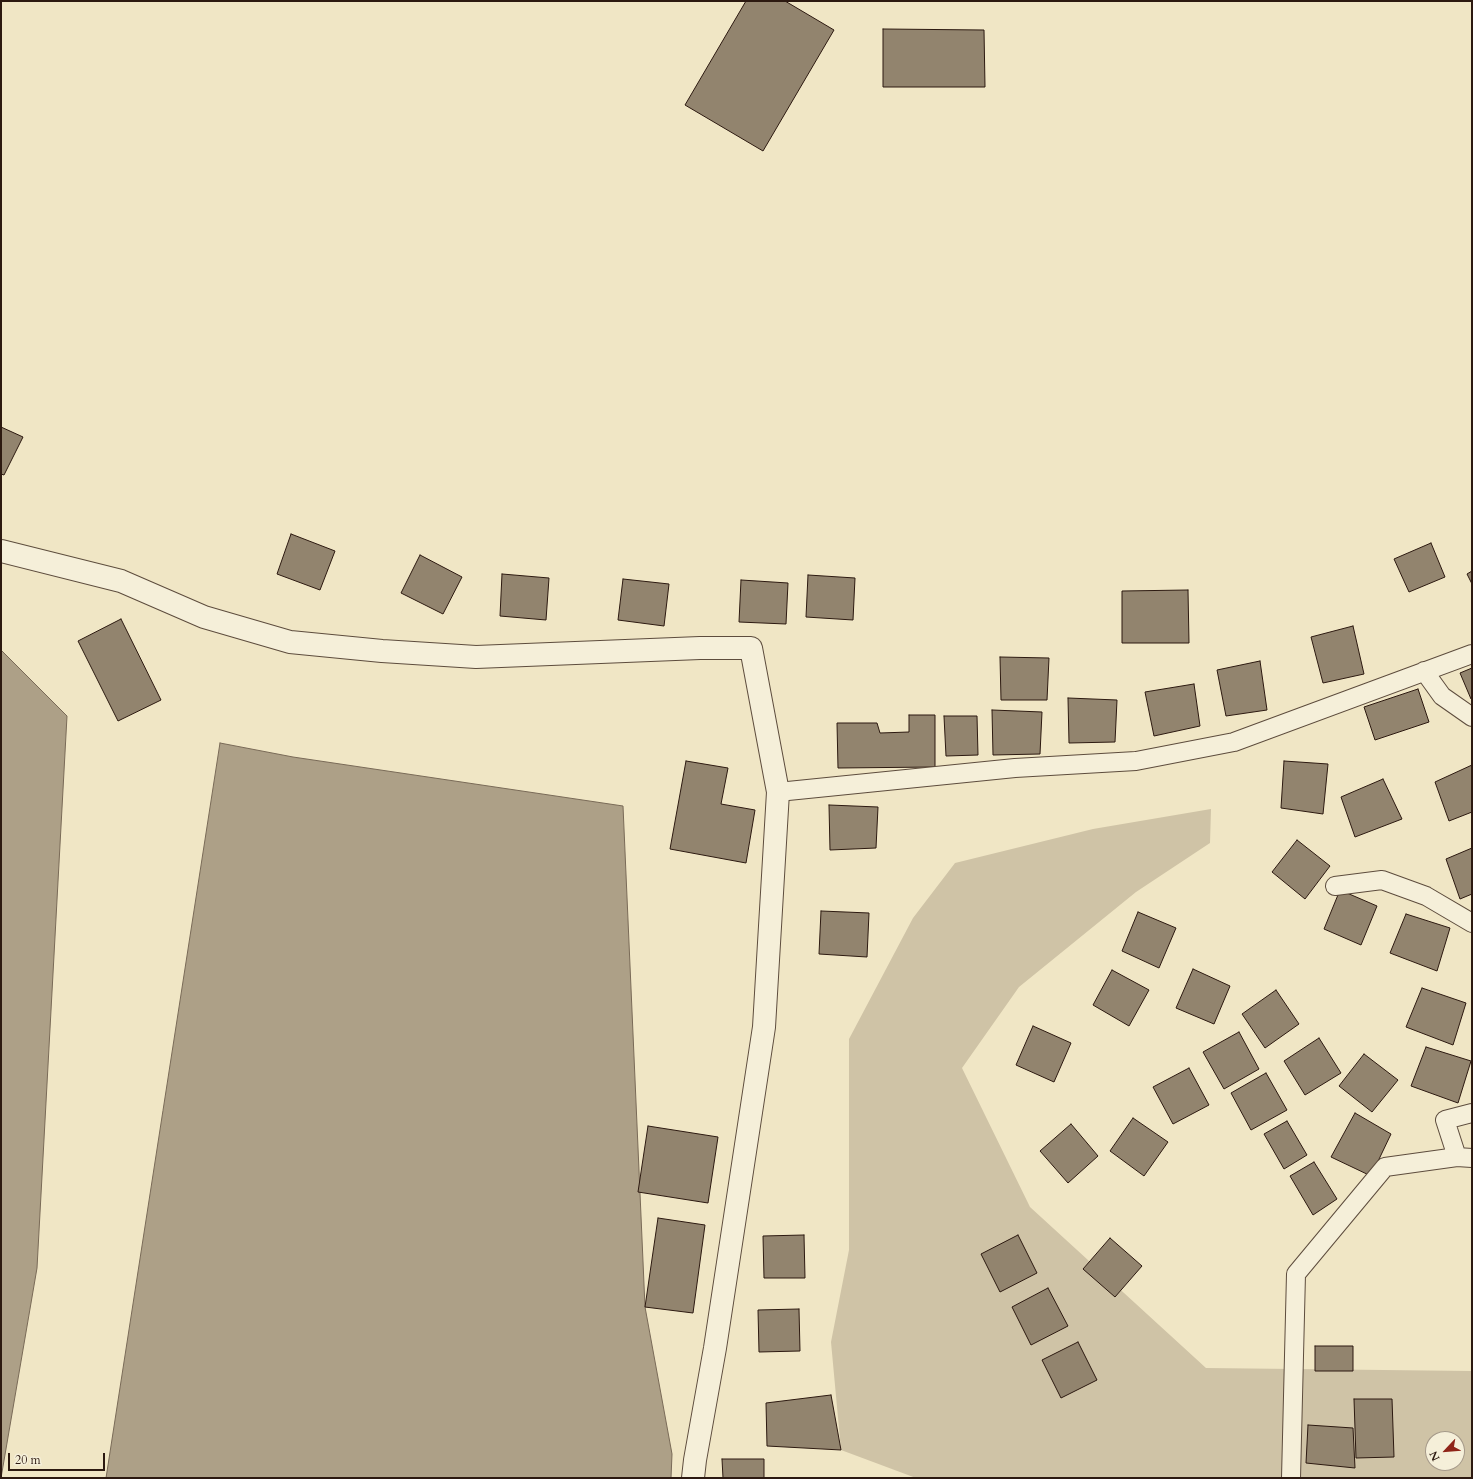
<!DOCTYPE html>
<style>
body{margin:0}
#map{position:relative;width:1473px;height:1479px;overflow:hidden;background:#f0e6c5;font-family:Cardo,serif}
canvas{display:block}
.frame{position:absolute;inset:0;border:2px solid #2c1910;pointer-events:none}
.north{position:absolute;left:1425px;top:1431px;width:40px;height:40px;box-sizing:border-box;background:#f5efd9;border:1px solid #a59989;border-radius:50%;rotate:244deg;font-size:11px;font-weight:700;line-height:16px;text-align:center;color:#2c1910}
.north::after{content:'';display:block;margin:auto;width:14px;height:18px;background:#8f2418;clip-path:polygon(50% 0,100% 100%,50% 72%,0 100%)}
.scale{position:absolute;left:8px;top:1453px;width:97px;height:18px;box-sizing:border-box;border:2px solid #2c1910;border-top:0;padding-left:5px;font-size:12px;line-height:14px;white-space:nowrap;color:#2c1910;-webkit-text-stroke:3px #f5efd9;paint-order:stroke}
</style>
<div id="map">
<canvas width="1473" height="1479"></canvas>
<div class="frame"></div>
<div class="north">N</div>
<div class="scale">20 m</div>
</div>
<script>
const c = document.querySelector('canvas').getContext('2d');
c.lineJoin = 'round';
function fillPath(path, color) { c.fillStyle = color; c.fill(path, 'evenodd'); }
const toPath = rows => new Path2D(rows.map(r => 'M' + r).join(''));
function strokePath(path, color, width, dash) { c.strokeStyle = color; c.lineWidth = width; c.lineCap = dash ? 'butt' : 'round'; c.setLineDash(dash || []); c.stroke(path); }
fillPath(toPath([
 [1211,809,1210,843,1136,892,1019,987,962,1068,1030,1207,1206,1368,1472,1371,1472,1478,916,1478,841,1450,831,1342,849,1250,849,1039,913,918,955,863,1093,829],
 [1433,1439,1457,1439,1457,1463,1433,1463]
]), '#cfc3a6');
const water = toPath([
 [1,650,67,716,37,1268,1,1478,1,650],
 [220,743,293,757,623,806,645,1307,672,1454,671,1478,106,1478,220,743]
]);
fillPath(water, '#ada087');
strokePath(water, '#796a57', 1);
const building = toPath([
 [746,1,785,1,834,30,763,151,685,105,746,1],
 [883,29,984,30,985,87,883,87,883,29],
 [1,427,23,437,4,475,1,474,1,427],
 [291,534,335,551,320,590,277,574,291,534],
 [1431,543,1445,577,1409,592,1394,559,1431,543],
 [420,555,462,577,443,614,401,593,420,555],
 [1472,571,1472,584,1467,574,1472,571],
 [502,574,549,578,546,620,500,616,502,574],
 [808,575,855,578,853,620,806,617,808,575],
 [623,579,669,584,664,626,618,620,623,579],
 [741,580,788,583,786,624,739,622,741,580],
 [1188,590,1189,643,1122,643,1122,591,1188,590],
 [121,619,161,700,118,721,78,641,121,619],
 [1353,626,1364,674,1323,683,1311,637,1353,626],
 [1000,657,1049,658,1047,700,1001,700,1000,657],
 [1260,661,1267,710,1226,716,1217,670,1260,661],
 [1472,668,1472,699,1471,699,1460,673,1472,668],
 [1194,684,1200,726,1154,736,1145,692,1194,684],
 [1418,689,1429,722,1375,740,1364,707,1418,689],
 [1068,698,1117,700,1115,742,1069,743,1068,698],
 [992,710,1042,712,1040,754,993,755,992,710],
 [909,715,935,715,935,767,838,768,837,723,877,723,880,733,909,732,909,715],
 [944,716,977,716,978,755,946,756,944,716],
 [686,761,728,768,721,804,755,810,746,863,670,849,686,761],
 [1284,761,1328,764,1323,814,1281,808,1284,761],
 [1472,765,1472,812,1449,821,1435,782,1472,765],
 [1383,779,1402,819,1355,837,1341,797,1383,779],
 [829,805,878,807,876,848,830,850,829,805],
 [1297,840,1330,866,1305,899,1272,872,1297,840],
 [1472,848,1472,894,1460,899,1446,859,1472,848],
 [1340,890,1377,906,1361,945,1324,929,1340,890],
 [821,911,869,913,867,957,819,954,821,911],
 [1138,912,1176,928,1159,968,1122,951,1138,912],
 [1406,914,1450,928,1437,971,1390,953,1406,914],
 [1193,969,1230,986,1214,1024,1176,1008,1193,969],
 [1112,970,1149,990,1129,1026,1093,1005,1112,970],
 [1422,988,1466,1003,1453,1045,1406,1027,1422,988],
 [1276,990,1299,1024,1265,1048,1242,1014,1276,990],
 [1033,1026,1071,1043,1054,1082,1016,1065,1033,1026],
 [1239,1032,1259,1069,1224,1089,1203,1052,1239,1032],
 [1319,1038,1341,1073,1305,1095,1284,1061,1319,1038],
 [1426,1047,1471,1061,1458,1103,1411,1086,1426,1047],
 [1364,1054,1398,1080,1372,1112,1339,1086,1364,1054],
 [1189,1068,1209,1105,1173,1124,1153,1087,1189,1068],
 [1266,1073,1287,1110,1251,1130,1231,1093,1266,1073],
 [1355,1113,1391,1134,1371,1176,1331,1157,1355,1113],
 [1133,1118,1168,1142,1144,1176,1110,1151,1133,1118],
 [1287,1121,1307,1155,1284,1169,1264,1134,1287,1121],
 [1071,1124,1098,1156,1068,1183,1040,1151,1071,1124],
 [648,1126,718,1137,708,1203,638,1192,648,1126],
 [1314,1162,1337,1199,1313,1215,1290,1176,1314,1162],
 [658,1218,705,1225,693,1313,645,1307,658,1218],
 [804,1235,805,1278,764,1278,763,1236,804,1235],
 [1018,1235,1037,1273,1000,1292,981,1254,1018,1235],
 [1110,1238,1142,1266,1115,1297,1083,1269,1110,1238],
 [1048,1288,1068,1326,1031,1345,1012,1307,1048,1288],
 [799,1309,800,1351,759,1352,758,1310,799,1309],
 [1078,1342,1097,1380,1061,1398,1042,1360,1078,1342],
 [1315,1346,1353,1346,1353,1371,1315,1371,1315,1346],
 [831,1395,841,1450,767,1446,766,1403,831,1395],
 [1354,1399,1392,1399,1394,1457,1356,1458,1354,1399],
 [1308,1425,1353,1428,1355,1468,1306,1463,1308,1425],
 [722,1459,764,1459,764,1478,723,1478,722,1459]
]);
fillPath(building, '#92846e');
strokePath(building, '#2c1910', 1);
const service = toPath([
 [1424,671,1442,696,1472,717],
 [778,792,1015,768,1136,761,1234,742,1472,654],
 [1335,886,1382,880,1426,896,1472,923],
 [1457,1157,1445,1120,1472,1113],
 [1291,1478,1296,1274,1385,1167,1457,1157,1472,1158]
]);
const minor = toPath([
 [1,551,121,581,204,617,290,642,382,651,476,657,700,648,751,648,778,792,764,1027,715,1348,695,1460,693,1478]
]);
strokePath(service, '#5d4c3d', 20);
strokePath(minor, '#5d4c3d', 24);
strokePath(service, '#f5efd9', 18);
strokePath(minor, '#f5efd9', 22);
</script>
